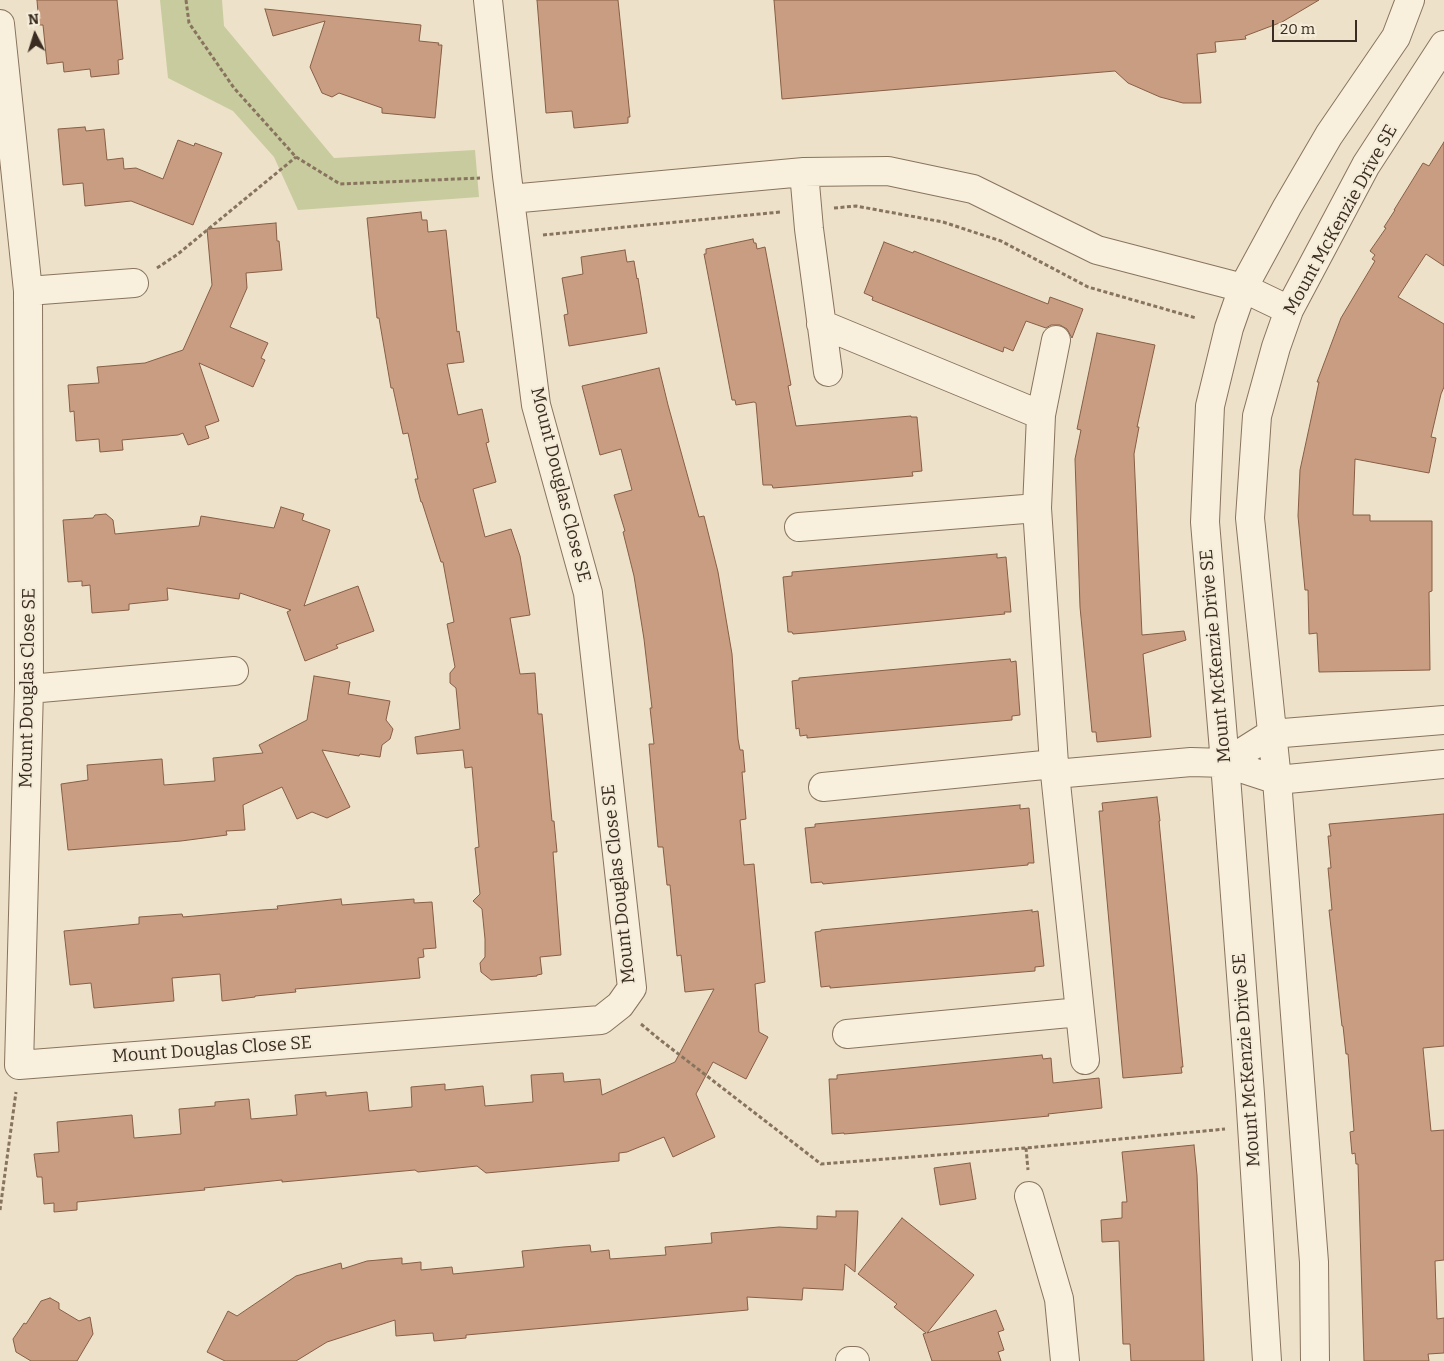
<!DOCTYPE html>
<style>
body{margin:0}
#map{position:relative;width:1444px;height:1361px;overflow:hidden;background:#ede1c9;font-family:Bitter,serif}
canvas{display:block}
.north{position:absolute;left:10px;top:10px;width:50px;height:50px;-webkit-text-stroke:4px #f4ecd8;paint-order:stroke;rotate:355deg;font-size:14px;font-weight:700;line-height:20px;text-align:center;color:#3a2c21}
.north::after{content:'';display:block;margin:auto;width:18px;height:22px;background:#3a2c21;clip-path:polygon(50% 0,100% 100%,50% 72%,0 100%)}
.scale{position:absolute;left:1272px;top:20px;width:85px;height:22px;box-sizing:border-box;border:2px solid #3a2c21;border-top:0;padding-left:6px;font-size:15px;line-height:18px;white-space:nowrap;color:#3a2c21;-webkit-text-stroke:4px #f4ecd8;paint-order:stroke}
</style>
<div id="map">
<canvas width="1444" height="1361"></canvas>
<div class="north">N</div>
<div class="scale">20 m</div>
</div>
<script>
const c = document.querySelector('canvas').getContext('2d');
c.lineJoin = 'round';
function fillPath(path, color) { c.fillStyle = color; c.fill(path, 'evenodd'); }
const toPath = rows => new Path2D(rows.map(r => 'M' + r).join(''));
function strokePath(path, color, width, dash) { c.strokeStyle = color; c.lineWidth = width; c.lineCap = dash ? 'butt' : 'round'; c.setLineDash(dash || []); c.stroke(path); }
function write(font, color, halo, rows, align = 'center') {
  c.font = font + ' Bitter,serif'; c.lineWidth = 4; c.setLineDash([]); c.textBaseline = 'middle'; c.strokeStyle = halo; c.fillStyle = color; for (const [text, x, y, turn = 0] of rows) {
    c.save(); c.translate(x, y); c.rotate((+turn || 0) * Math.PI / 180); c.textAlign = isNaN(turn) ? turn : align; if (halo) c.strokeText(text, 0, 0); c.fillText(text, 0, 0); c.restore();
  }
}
fillPath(toPath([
 [160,0,222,0,224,26,334,158,475,150,479,197,298,210,274,157,233,111,168,78]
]), '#c7cb9d');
const building = toPath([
 [37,0,117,0,123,59,118,60,119,74,91,77,90,69,64,72,63,62,47,64,43,25,39,25,37,0],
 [537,0,618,0,630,117,628,117,628,123,574,128,572,111,546,113,537,0],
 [774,0,1319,0,1282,22,1245,36,1246,39,1215,42,1216,52,1197,54,1201,103,1183,103,1160,97,1128,83,1115,71,782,99,774,0],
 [265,9,421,25,419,41,439,43,438,45,442,45,435,118,382,113,382,108,339,93,332,97,322,93,310,67,325,21,273,36,265,9],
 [85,127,86,131,104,129,107,160,123,158,124,169,136,168,163,179,178,140,194,146,195,143,222,153,193,225,131,201,85,206,83,183,63,185,58,129,85,127],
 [1444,142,1444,266,1426,254,1398,297,1444,324,1444,387,1441,394,1431,437,1436,438,1429,473,1355,459,1353,515,1370,515,1370,521,1432,521,1432,591,1429,592,1430,670,1319,672,1317,633,1309,634,1308,590,1305,590,1298,516,1300,470,1319,382,1317,382,1341,318,1375,261,1372,259,1375,255,1370,251,1386,228,1384,227,1395,210,1394,210,1423,163,1429,166,1444,142],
 [421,212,422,220,427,220,428,232,446,230,457,332,459,331,464,362,447,364,458,415,482,409,489,442,486,443,496,482,473,489,485,537,511,529,520,556,530,615,510,618,520,674,535,673,538,714,542,714,552,821,554,821,557,852,553,852,561,955,540,957,542,974,537,975,537,976,491,980,481,972,480,963,485,957,485,939,482,909,473,901,480,894,475,848,479,847,472,767,465,768,463,750,417,754,415,737,460,729,456,688,450,683,450,673,455,667,447,624,454,622,443,562,441,562,422,502,421,502,415,479,418,479,408,433,403,434,393,388,391,388,379,318,377,318,367,218,421,212],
 [276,223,277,241,279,241,282,270,246,273,247,288,230,327,268,343,261,358,265,360,253,387,199,363,219,421,205,426,209,438,188,445,183,433,178,435,122,440,123,450,100,452,99,439,76,441,74,411,70,412,68,385,99,383,97,367,145,363,183,350,212,285,207,229,276,223],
 [753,239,754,243,756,243,757,249,765,247,791,385,788,386,796,426,911,416,911,417,917,417,922,471,912,472,913,476,810,485,773,488,772,485,763,485,756,403,754,402,736,405,735,400,732,400,704,254,706,254,706,249,753,239],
 [884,242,913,253,914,251,1048,304,1050,297,1083,309,1072,338,1067,329,1060,325,1051,325,1046,328,1026,321,1013,351,1004,347,1003,352,872,300,873,297,864,293,884,242],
 [625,250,627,262,634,261,637,279,638,278,647,333,569,346,564,315,568,314,562,278,583,274,581,257,625,250],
 [1097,333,1155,345,1137,427,1139,427,1134,454,1142,635,1184,631,1186,640,1143,654,1151,737,1097,742,1096,732,1092,732,1080,607,1075,459,1081,430,1077,429,1097,333],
 [659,368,668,405,699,517,704,516,718,572,732,654,738,739,740,750,743,750,745,772,742,772,746,819,740,820,744,865,754,864,765,982,755,984,759,1032,768,1037,746,1079,713,1062,696,1094,715,1137,673,1157,664,1137,627,1152,619,1153,619,1161,486,1173,477,1166,418,1172,415,1170,282,1182,282,1180,204,1188,205,1190,77,1202,77,1210,54,1212,54,1203,44,1204,42,1177,37,1177,34,1154,59,1152,57,1122,132,1115,134,1138,181,1134,179,1109,215,1106,215,1102,249,1099,251,1119,297,1115,295,1095,326,1092,326,1096,367,1092,369,1111,412,1107,411,1087,445,1084,445,1090,483,1086,485,1106,533,1102,531,1075,563,1073,564,1082,600,1079,602,1095,675,1062,714,989,685,992,681,955,677,956,670,885,667,885,663,847,658,847,649,744,654,744,650,708,652,708,644,639,634,576,623,532,625,531,614,495,632,490,621,449,600,455,582,386,659,368],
 [281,507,304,514,302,520,330,530,304,606,358,586,374,631,336,645,338,648,305,661,287,612,291,610,240,593,239,599,167,588,168,600,129,604,129,610,92,613,90,585,82,586,82,581,68,582,63,520,93,518,95,515,106,514,113,520,115,534,199,526,201,516,274,528,281,507],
 [997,554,997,558,1006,557,1011,612,1004,612,1005,614,817,632,793,634,792,632,788,632,783,577,792,576,792,572,997,554],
 [1010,659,1011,662,1016,661,1020,715,1012,716,1012,720,807,738,807,735,800,736,799,728,796,729,792,681,799,680,799,678,1010,659],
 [314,676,350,682,348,694,390,701,386,720,393,729,390,739,382,745,380,757,360,754,359,756,322,750,350,807,327,818,312,812,297,819,282,787,243,805,245,830,226,831,227,835,181,841,68,850,61,784,88,780,87,765,162,759,164,785,215,781,213,758,263,753,259,745,307,720,314,676],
 [1157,797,1160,821,1159,821,1183,1067,1181,1067,1182,1073,1123,1078,1099,811,1103,811,1102,803,1157,797],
 [1020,805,1020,809,1029,808,1034,863,1028,863,1028,865,823,884,822,882,811,883,805,828,815,827,815,824,1020,805],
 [1444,814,1444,1046,1423,1048,1431,1131,1444,1130,1444,1260,1435,1261,1437,1319,1444,1318,1444,1353,1428,1354,1429,1361,1364,1361,1358,1164,1356,1164,1355,1153,1352,1154,1350,1132,1354,1131,1348,1054,1346,1054,1343,1026,1342,1026,1329,910,1332,910,1328,868,1331,868,1328,836,1331,836,1329,824,1444,814],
 [341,899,342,905,414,899,414,903,432,902,436,948,423,949,424,957,418,958,420,978,295,989,296,992,255,996,255,997,222,1001,220,974,172,978,174,1001,94,1008,91,983,70,985,64,931,139,924,139,917,182,914,183,917,262,910,278,909,277,906,341,899],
 [1032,910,1032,912,1038,911,1044,966,1035,967,1035,971,830,988,830,986,821,987,815,932,821,931,821,930,1032,910],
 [1042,1055,1043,1059,1051,1058,1053,1083,1099,1078,1102,1108,1048,1114,1049,1116,965,1124,844,1134,844,1133,832,1134,829,1079,837,1079,837,1075,1042,1055],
 [1194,1145,1197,1175,1204,1361,1131,1361,1130,1344,1123,1344,1119,1241,1102,1242,1101,1220,1122,1218,1122,1202,1127,1202,1122,1152,1194,1145],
 [970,1163,976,1199,940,1205,934,1168,970,1163],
 [836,1211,858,1211,855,1272,845,1264,843,1290,803,1288,802,1300,747,1297,748,1310,466,1335,466,1338,434,1341,433,1333,396,1336,395,1320,327,1342,296,1361,225,1361,207,1352,228,1311,237,1316,296,1276,341,1263,342,1269,367,1261,402,1258,402,1264,421,1262,421,1270,452,1267,453,1274,524,1267,522,1251,563,1247,590,1245,591,1252,609,1250,610,1259,666,1255,665,1247,712,1243,711,1233,779,1227,817,1229,817,1216,836,1217,836,1211],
 [902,1218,974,1275,927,1333,996,1310,1004,1330,998,1332,1004,1350,998,1352,1001,1361,932,1361,923,1334,926,1333,894,1307,897,1304,858,1274,902,1218],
 [50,1298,59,1303,59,1309,79,1321,90,1317,93,1334,77,1361,31,1361,16,1352,13,1339,24,1323,26,1324,41,1301,50,1298]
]);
fillPath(building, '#c99d81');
strokePath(building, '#875e45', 1);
const minor = toPath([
 [0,24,28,291,29,689,19,1065,601,1020,620,1005,632,988,588,593,536,405,507,176,488,0],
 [804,172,809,229,828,372],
 [510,199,804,172,888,171,973,189,1097,250,1243,288,1289,310],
 [28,291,134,283],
 [821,324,1041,415],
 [1056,340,1041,415,1037,508,1054,764,1085,1060],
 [799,527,1037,508],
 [29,689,234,671],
 [1225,763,1271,734,1444,720],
 [1055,774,1191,762,1225,763,1277,780,1444,764],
 [823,787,1054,764],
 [847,1034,1080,1012],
 [1029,1196,1059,1299,1065,1361],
 [850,1361,855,1361],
 [1267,1361,1250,1094,1225,763,1205,522,1210,406,1229,328,1243,288,1287,207,1329,135,1396,37,1410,0],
 [1315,1361,1314,1262,1277,780,1250,518,1257,416,1276,347,1289,310,1366,165,1444,45]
]);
strokePath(minor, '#88745e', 30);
strokePath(toPath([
 [186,0,189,23,234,88,296,157,340,184,480,178],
 [834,208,856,206,943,222,1001,241,1088,287,1196,318],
 [543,235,781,212],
 [157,268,178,254,296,157],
 [641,1024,659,1039,821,1164,1026,1148,1225,1129],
 [1026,1148,1028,1170],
 [0,1210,16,1092]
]), '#88745e', 3, [4, 2.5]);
strokePath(minor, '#f8efdc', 28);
write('18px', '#3a2c21', '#f4ecd8', [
 ["Mount McKenzie Drive SE",1341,220,-61],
 ["Mount Douglas Close SE",560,485,76],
 ["Mount McKenzie Drive SE",1216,656,-95],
 ["Mount Douglas Close SE",28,688,-89],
 ["Mount Douglas Close SE",619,884,-96],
 ["Mount Douglas Close SE",212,1050,-4],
 ["Mount McKenzie Drive SE",1247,1060,-94]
]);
</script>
